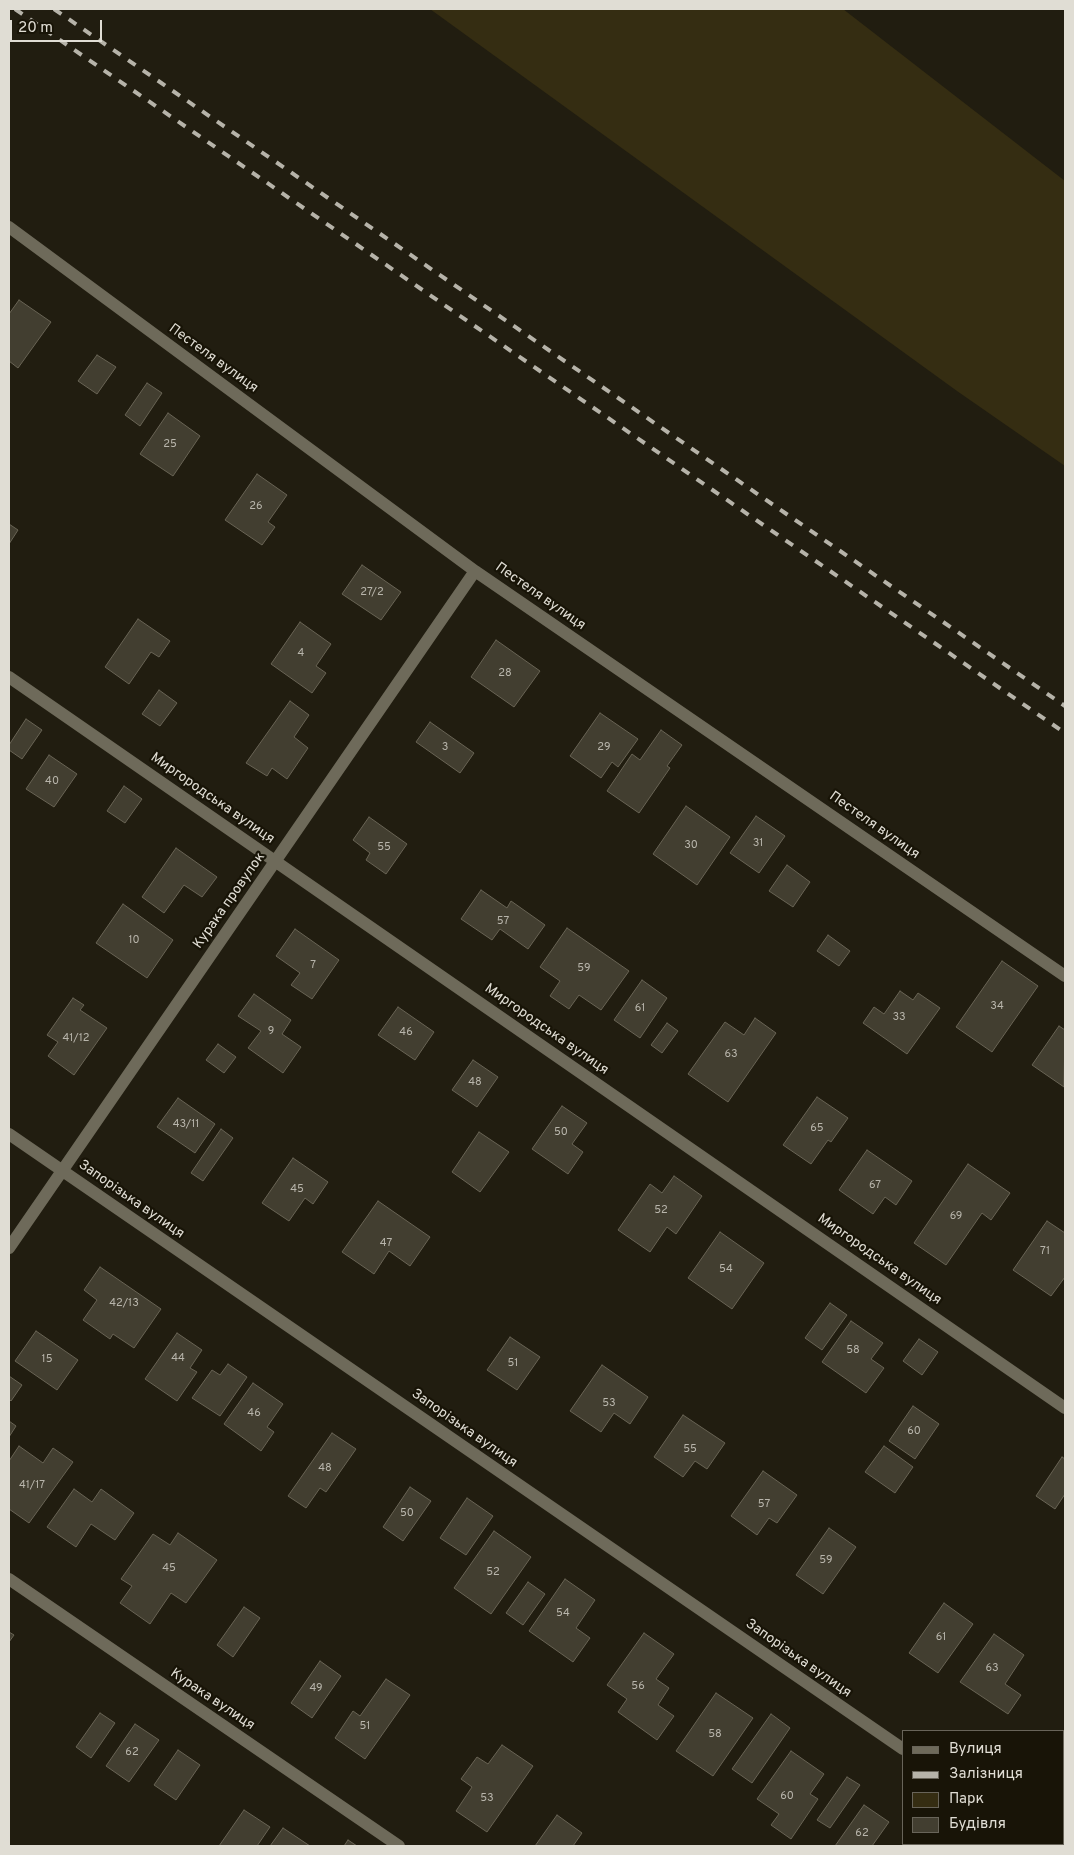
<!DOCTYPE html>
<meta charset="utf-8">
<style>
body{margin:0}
#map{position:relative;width:1074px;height:1855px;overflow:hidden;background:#211d10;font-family:Overpass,sans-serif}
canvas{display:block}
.frame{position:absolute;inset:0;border:10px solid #e0ddd4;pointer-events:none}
.legend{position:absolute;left:902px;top:1730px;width:162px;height:115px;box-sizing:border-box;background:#181407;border:1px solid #686459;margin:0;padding:6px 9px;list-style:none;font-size:15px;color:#e0ddd4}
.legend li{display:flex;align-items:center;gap:10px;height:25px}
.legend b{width:25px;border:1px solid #686459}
.scale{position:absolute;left:10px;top:20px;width:92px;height:22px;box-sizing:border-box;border:2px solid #e0ddd4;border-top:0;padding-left:6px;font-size:15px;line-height:18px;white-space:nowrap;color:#e0ddd4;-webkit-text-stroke:4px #181407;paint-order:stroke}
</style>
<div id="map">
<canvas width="1074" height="1855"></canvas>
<div class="frame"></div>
<ul class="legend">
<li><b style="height:6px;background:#6e6a5a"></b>Вулиця</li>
<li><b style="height:6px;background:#b6b3a9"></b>Залізниця</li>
<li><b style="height:14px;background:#352d12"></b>Парк</li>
<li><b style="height:14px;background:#423e30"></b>Будівля</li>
</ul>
<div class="scale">20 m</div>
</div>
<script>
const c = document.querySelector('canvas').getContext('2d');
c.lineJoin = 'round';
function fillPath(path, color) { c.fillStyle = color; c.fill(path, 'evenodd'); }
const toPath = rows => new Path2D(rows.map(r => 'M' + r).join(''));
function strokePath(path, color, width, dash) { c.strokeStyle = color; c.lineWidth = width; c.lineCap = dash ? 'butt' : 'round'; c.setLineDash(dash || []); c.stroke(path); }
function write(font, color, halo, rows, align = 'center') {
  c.font = font + ' Overpass,sans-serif'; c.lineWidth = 4.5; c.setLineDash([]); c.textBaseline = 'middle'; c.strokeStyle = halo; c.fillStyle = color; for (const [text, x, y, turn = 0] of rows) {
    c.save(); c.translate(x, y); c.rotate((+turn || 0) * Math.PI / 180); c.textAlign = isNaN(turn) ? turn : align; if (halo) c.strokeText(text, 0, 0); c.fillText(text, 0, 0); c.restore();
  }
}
fillPath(toPath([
 [430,9,843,9,1065,181,1065,466,957,391]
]), '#352d12');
const building = toPath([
 [19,300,51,322,18,368,9,361,9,314,19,300],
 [97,355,116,367,97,394,78,381,97,355],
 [147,383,162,393,140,426,125,415,147,383],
 [168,413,200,436,173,476,140,454,168,413],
 [257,474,287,495,268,522,275,527,262,545,225,520,257,474],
 [9,524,18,530,9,544,9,524],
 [362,565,401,592,381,620,342,594,362,565],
 [138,619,170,641,159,657,151,652,129,684,105,667,138,619],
 [300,622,331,644,316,666,326,673,312,693,271,664,300,622],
 [496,640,540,671,514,707,471,677,496,640],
 [159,690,177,703,160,726,142,714,159,690],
 [290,701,309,715,294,737,308,748,287,779,272,768,267,776,246,763,290,701],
 [600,713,638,739,618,767,612,762,601,778,570,756,600,713],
 [26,719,42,730,22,759,9,750,9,745,26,719],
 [430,722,474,753,460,773,416,742,430,722],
 [661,730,682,745,667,766,670,768,639,813,607,791,632,754,640,760,661,730],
 [49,755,77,774,54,807,26,789,49,755],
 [124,786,142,799,125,823,107,811,124,786],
 [686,806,730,837,697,885,653,854,686,806],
 [756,816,785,836,759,873,730,853,756,816],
 [369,817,407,844,386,874,366,860,370,853,353,840,369,817],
 [176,848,217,877,202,897,184,885,164,913,142,897,176,848],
 [787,865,810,882,793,907,769,891,787,865],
 [481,890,507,908,511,901,545,925,528,949,500,929,492,940,461,919,481,890],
 [123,904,173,940,147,978,96,943,123,904],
 [567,928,629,971,601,1010,579,995,569,1009,550,996,560,981,540,967,567,928],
 [295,929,339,960,312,999,291,985,300,973,276,956,295,929],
 [828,935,850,951,839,966,817,951,828,935],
 [1002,961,1038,986,992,1052,956,1027,1002,961],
 [642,980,667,998,640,1038,614,1020,642,980],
 [900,991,913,1000,918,993,940,1008,907,1054,863,1023,874,1007,884,1014,900,991],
 [254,994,291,1020,282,1034,301,1047,283,1073,248,1048,261,1031,238,1016,254,994],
 [73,998,84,1005,80,1010,107,1028,74,1075,48,1056,58,1042,47,1035,73,998],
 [398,1007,434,1032,415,1060,378,1035,398,1007],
 [755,1018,776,1033,728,1102,688,1074,725,1022,744,1035,755,1018],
 [667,1023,678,1031,662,1053,651,1045,667,1023],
 [1059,1026,1065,1030,1064,1087,1032,1065,1059,1026],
 [218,1044,236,1057,224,1073,206,1060,218,1044],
 [473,1060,498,1077,477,1107,452,1090,473,1060],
 [817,1097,848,1118,831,1142,828,1140,811,1164,783,1145,817,1097],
 [178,1098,215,1124,195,1153,157,1127,178,1098],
 [562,1106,587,1123,572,1144,583,1152,568,1174,532,1149,562,1106],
 [221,1129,233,1138,203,1181,191,1173,221,1129],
 [479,1132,509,1152,480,1192,452,1172,479,1132],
 [867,1150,912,1181,896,1205,885,1197,873,1214,839,1190,867,1150],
 [293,1158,328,1182,313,1204,305,1198,289,1221,262,1203,293,1158],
 [968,1164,1010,1193,991,1220,982,1213,946,1265,914,1243,968,1164],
 [674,1176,702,1196,676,1234,667,1227,650,1252,618,1230,650,1184,662,1193,674,1176],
 [378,1201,430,1237,410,1266,389,1251,374,1274,342,1252,378,1201],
 [1047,1221,1065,1233,1065,1277,1051,1296,1013,1270,1047,1221],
 [720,1232,764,1263,732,1309,688,1278,720,1232],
 [100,1267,161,1309,134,1348,113,1334,110,1339,83,1320,97,1300,84,1290,100,1267],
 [830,1303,847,1315,822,1350,805,1338,830,1303],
 [851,1321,883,1343,871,1359,884,1368,866,1393,822,1362,851,1321],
 [36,1331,78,1360,57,1390,15,1361,36,1331],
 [177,1333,202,1350,190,1368,197,1372,177,1401,145,1379,177,1333],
 [510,1337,540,1357,517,1390,487,1370,510,1337],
 [919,1339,938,1352,922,1375,903,1361,919,1339],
 [228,1364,247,1377,220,1416,192,1398,212,1370,220,1375,228,1364],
 [602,1365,648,1397,630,1424,614,1413,601,1432,570,1411,602,1365],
 [9,1376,22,1385,11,1401,9,1399,9,1376],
 [253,1383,283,1404,267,1427,274,1432,261,1451,224,1424,253,1383],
 [913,1406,939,1424,915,1459,889,1441,913,1406],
 [683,1415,725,1443,707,1469,695,1461,683,1477,654,1457,683,1415],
 [9,1421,16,1426,9,1437,9,1421],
 [332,1433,356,1449,326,1492,320,1488,306,1508,288,1496,332,1433],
 [19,1446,43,1463,53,1448,73,1462,29,1523,9,1509,9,1461,19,1446],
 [884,1446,913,1467,895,1493,865,1472,884,1446],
 [1062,1457,1065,1459,1065,1494,1055,1509,1036,1496,1062,1457],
 [763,1471,797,1495,777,1523,769,1518,757,1535,731,1516,763,1471],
 [410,1487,431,1501,403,1541,383,1527,410,1487],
 [74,1489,92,1502,101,1489,134,1513,115,1540,91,1524,76,1547,47,1527,74,1489],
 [467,1498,493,1516,466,1555,440,1538,467,1498],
 [829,1528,856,1547,823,1594,796,1575,829,1528],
 [494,1531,531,1557,491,1614,454,1588,494,1531],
 [178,1533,217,1560,186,1603,171,1593,150,1624,120,1603,132,1586,121,1579,153,1534,170,1545,178,1533],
 [565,1579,595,1600,576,1628,590,1638,573,1662,529,1631,565,1579],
 [528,1582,545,1594,523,1625,506,1613,528,1582],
 [944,1603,973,1624,938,1673,909,1653,944,1603],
 [244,1607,260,1618,233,1657,217,1645,244,1607],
 [9,1632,14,1635,9,1642,9,1632],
 [644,1633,674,1654,656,1679,669,1688,658,1705,674,1716,657,1740,618,1712,627,1699,607,1685,644,1633],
 [994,1634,1024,1655,1005,1684,1021,1695,1008,1714,960,1682,994,1634],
 [320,1661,341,1676,312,1718,291,1703,320,1661],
 [386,1679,410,1695,365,1759,335,1738,353,1711,360,1716,386,1679],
 [716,1693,753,1718,713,1776,676,1751,716,1693],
 [100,1713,115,1723,91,1758,76,1747,100,1713],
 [771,1714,790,1728,752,1783,732,1769,771,1714],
 [135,1724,159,1740,129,1782,106,1766,135,1724],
 [502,1745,533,1766,487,1832,456,1811,472,1787,461,1779,477,1757,488,1764,502,1745],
 [178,1750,200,1765,176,1800,154,1785,178,1750],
 [791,1751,824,1774,810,1794,818,1799,791,1839,771,1825,779,1814,757,1799,791,1751],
 [847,1777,860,1785,830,1828,817,1820,847,1777],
 [864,1805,889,1822,872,1846,835,1846,864,1805],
 [244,1810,270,1827,257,1846,219,1846,244,1810],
 [557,1815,582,1833,573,1846,535,1846,557,1815],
 [283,1828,310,1846,270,1846,283,1828],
 [348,1840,357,1846,344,1846,348,1840]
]);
fillPath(building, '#423e30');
strokePath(building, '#696455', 1);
strokePath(toPath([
 [9,227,475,571,1065,976],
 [9,677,1065,1408],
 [9,1134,903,1749],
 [9,1248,475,571],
 [9,1579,399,1846],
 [1063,1812,1065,1809],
 [1041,1844,1044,1846]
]), '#6e6a5a', 12);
strokePath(toPath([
 [15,9,1065,733],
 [54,9,1065,706]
]), '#b6b3a9', 4, [9, 9]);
write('11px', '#b8b5ab', null, [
 ["25",170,445],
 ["26",256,507],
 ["27/2",372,593],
 ["4",301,654],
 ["28",505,674],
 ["3",445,748],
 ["29",604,748],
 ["40",52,782],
 ["31",758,844],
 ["30",691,846],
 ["55",384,848],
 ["57",503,922],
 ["10",134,941],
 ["7",313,966],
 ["59",584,969],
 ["34",997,1007],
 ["61",640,1009],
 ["33",899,1018],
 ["9",271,1032],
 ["46",406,1033],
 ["41/12",76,1039],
 ["63",731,1055],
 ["48",475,1083],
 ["43/11",186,1125],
 ["65",817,1129],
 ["50",561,1133],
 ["67",875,1186],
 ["45",297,1190],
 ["52",661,1211],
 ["69",956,1217],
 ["47",386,1244],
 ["71",1045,1252],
 ["54",726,1270],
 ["42/13",124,1304],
 ["58",853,1351],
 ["44",178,1359],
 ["15",47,1360],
 ["51",513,1364],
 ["53",609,1404],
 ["46",254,1414],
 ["60",914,1432],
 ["55",690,1450],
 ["48",325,1469],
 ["41/17",32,1486],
 ["57",764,1505],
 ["50",407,1514],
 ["59",826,1561],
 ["45",169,1569],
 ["52",493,1573],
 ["54",563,1614],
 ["61",941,1638],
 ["63",992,1669],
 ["56",638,1687],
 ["49",316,1689],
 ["51",365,1727],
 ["58",715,1735],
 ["62",132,1753],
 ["60",787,1797],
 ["53",487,1799],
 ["62",862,1834]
]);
write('14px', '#e0ddd4', '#181407', [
 ["Пестеля вулиця",213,359,36],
 ["Пестеля вулиця",540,597,35],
 ["Миргородська вулиця",212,799,35],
 ["Пестеля вулиця",874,826,35],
 ["Курака провулок",230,901,-55],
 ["Миргородська вулиця",546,1030,35],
 ["Запорізька вулиця",131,1200,35],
 ["Миргородська вулиця",879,1260,35],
 ["Запорізька вулиця",464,1429,35],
 ["Запорізька вулиця",798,1659,35],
 ["Курака вулиця",212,1700,34]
]);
</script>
